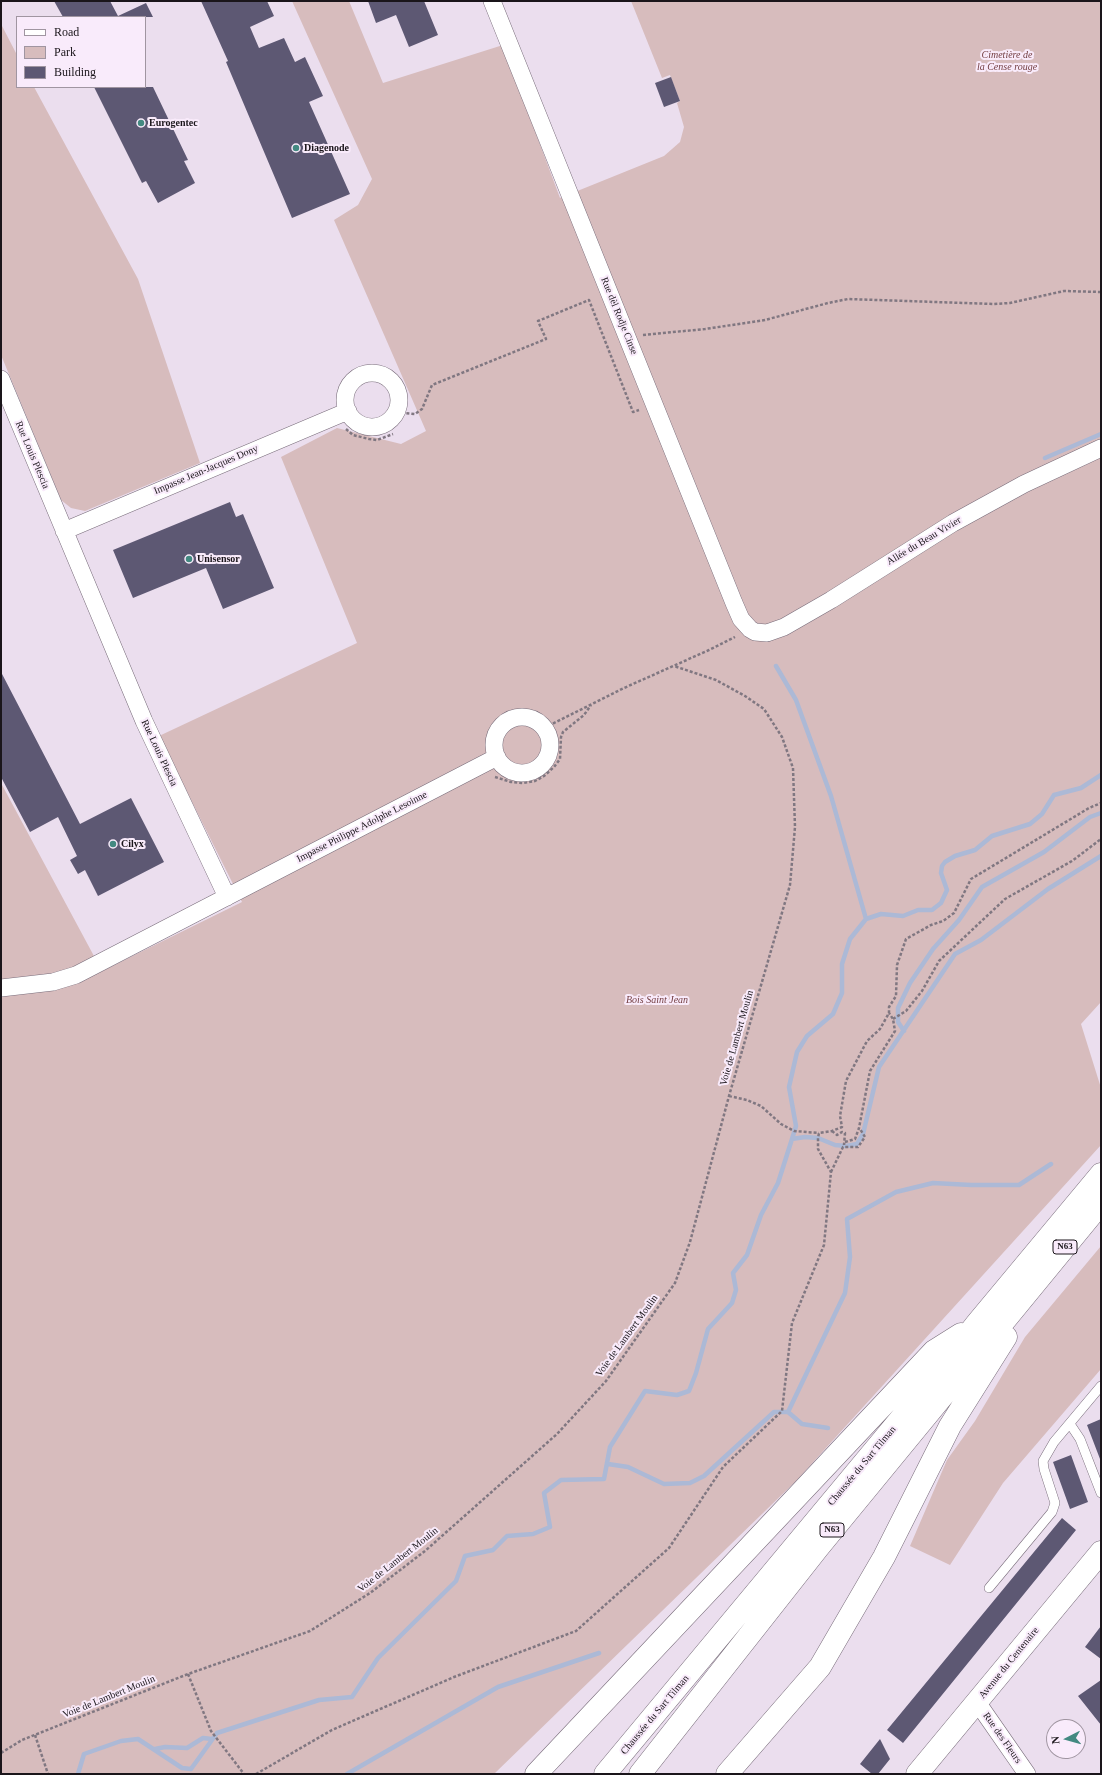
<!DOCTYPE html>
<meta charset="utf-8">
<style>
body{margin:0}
#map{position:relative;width:1102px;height:1775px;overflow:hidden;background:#ebdeee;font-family:Georgia,serif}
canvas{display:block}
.frame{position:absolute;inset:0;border:2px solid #1a151a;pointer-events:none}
.legend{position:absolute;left:16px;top:16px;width:130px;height:72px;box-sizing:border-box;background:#f9ebfb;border:1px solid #a095a1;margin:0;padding:5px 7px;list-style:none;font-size:12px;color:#1a151a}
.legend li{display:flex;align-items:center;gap:8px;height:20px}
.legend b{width:20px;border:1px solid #a095a1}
.north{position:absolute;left:1046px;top:1719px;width:40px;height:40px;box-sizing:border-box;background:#f9ebfb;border:1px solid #a095a1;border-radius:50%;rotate:264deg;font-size:11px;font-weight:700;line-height:16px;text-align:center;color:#1a151a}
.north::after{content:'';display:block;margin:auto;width:14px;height:18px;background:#438981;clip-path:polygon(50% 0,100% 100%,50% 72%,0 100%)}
</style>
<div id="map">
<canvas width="1102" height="1775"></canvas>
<div class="frame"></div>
<ul class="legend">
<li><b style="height:5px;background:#fff"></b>Road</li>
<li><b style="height:11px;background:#d7bcbd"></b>Park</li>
<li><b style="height:11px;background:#5d5873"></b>Building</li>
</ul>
<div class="north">N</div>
</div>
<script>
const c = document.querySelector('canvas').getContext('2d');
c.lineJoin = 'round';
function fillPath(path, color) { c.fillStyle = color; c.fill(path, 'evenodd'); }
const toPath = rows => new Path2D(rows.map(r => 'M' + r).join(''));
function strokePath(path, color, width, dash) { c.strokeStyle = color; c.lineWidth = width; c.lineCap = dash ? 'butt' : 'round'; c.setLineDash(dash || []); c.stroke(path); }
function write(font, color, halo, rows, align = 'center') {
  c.font = font + ' Georgia,serif'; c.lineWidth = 4; c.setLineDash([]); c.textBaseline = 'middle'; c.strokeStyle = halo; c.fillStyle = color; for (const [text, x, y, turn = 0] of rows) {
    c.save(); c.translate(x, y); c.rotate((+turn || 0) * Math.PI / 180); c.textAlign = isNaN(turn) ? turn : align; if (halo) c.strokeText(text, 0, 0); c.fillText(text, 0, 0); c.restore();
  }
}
fillPath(toPath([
 [292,1,349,1,383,83,503,45,560,198,664,156,680,142,684,127,677,103,680,101,670,75,662,78,631,1,1101,1,1101,1002,1081,1024,1101,1088,1101,1145,796,1481,494,1774,1,1774,1,783,102,971,242,902,159,736,357,643,281,457,337,428,401,444,426,431,334,220,358,205,372,179],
 [1,24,17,55,17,87,34,87,138,279,200,463,85,511,71,508,61,500,1,355],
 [1101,1246,1101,1369,1003,1483,950,1565,910,1546,947,1460,975,1421,1025,1337]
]), '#d7bcbd');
strokePath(toPath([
 [1045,458,1101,434],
 [776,666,796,700,831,796,866,919],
 [904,1031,898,1022,898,1008,910,983,933,949,959,920,982,887,1044,852,1090,817,1101,813],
 [792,1139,805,1137,818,1138,835,1145,846,1146,857,1144,863,1134,879,1067,955,954,981,940,1048,889,1101,856],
 [788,1412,845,1293,850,1257,847,1219,896,1192,933,1183,971,1185,1019,1185,1051,1164],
 [608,1464,628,1467,664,1484,690,1483,704,1476,774,1412,788,1412,802,1424,828,1428],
 [155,1749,165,1747,187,1748,203,1738,212,1739],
 [78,1774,84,1754,121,1741,138,1739,182,1768,191,1769,217,1733,319,1700,352,1697,378,1658,456,1581,465,1556,493,1550,507,1536,533,1534,550,1527,544,1493,561,1480,604,1479,610,1447,645,1391,677,1395,689,1391,696,1373,708,1329,732,1303,736,1290,733,1273,747,1255,761,1215,778,1183,792,1139,796,1126,789,1087,797,1052,807,1036,833,1014,842,993,842,964,850,939,866,919,881,914,903,916,918,910,932,910,941,903,947,890,941,873,942,866,945,862,955,856,975,850,992,836,1030,824,1042,814,1054,795,1081,788,1101,775],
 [347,1774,498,1687,599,1653]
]), '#acb9d6', 4.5);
fillPath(toPath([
 [54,1,110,1,118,16,146,3,153,17,63,17],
 [201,1,267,1,274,16,250,27,259,48,284,38,295,62,305,57,323,96,309,102,350,194,292,218,226,62,228,61],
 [368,1,424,1,438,35,409,47,396,15,376,23],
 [671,77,680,101,664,107,655,83],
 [94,87,153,87,188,160,184,161,195,183,158,203,146,181,142,183],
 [230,502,236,517,243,514,274,588,223,609,206,568,133,598,113,550],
 [1,672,80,824,131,798,164,862,98,896,85,870,78,874,70,860,77,856,58,817,30,832,1,777],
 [1101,1419,1101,1459,1100,1459,1087,1425],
 [1071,1455,1088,1502,1070,1509,1053,1462],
 [1062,1518,1076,1530,903,1743,887,1730],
 [1101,1626,1101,1659,1085,1647],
 [1101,1680,1101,1725,1078,1696],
 [880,1739,890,1759,878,1774,872,1774,860,1764]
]), '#5d5873');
const service = toPath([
 [1070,1424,1080,1439,1101,1493],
 [989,1588,1052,1512,1055,1503,1044,1469,1043,1461,1054,1442,1101,1386]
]);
const minor = toPath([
 [492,1,734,603,741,619,750,629,755,632,767,633,784,627,831,600,953,523,1024,484,1101,448],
 '345 400a27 27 0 1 1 54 0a27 27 0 1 1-54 0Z',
 [1,379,144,721,227,897],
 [64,531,348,411],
 '494 745a28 28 0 1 1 56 0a28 28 0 1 1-56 0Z',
 [1,988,53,982,76,975,497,757],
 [977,1702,1027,1774]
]);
const tertiary = toPath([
 [917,1774,1101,1552]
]);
const trunk = toPath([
 [536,1774,934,1351,961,1334],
 [605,1774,927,1387,977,1323,1101,1174],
 [640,1774,818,1548,1101,1203],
 [727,1774,820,1667,884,1557,950,1426,1006,1337]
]);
strokePath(service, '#786c7a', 10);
strokePath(minor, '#786c7a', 18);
strokePath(tertiary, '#786c7a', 23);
strokePath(trunk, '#786c7a', 23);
strokePath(toPath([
 [643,335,705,329,765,320,828,303,848,299,994,304,1010,303,1064,291,1101,292],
 [397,410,404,413,415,414,422,409,432,385,546,339,538,321,589,300,633,412,639,410],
 [346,429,353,435,369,439,377,440,393,434],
 [544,728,624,688,709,650,735,637],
 [495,777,511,782,523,783,535,781,544,776,554,767,560,759,561,737,563,732,584,715,591,705],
 [893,1019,906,1011,922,991,939,961,1005,899,1072,861,1101,839],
 [729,1096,747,1100,761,1106,781,1124,794,1131,819,1133],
 [832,1131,837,1135,842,1132,845,1133,844,1145],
 [845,1142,855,1139,859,1128,870,1071,895,1031,893,1019,889,1013],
 [831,1172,843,1147,858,1147,865,1137,860,1129],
 [188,1674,211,1731,244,1774],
 [35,1735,48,1774],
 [1,1753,22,1740,188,1674,310,1631,370,1593,425,1551,557,1434,606,1381,675,1283,690,1242,729,1096,790,885,795,827,793,768,782,737,764,709,745,696,716,680,674,666],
 [256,1774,332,1730,454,1677,576,1631,669,1548,723,1467,782,1411,792,1323,824,1245,831,1172,818,1149,818,1138,819,1133,832,1131,842,1127,840,1116,846,1081,867,1041,880,1029,889,1013,889,1007,896,996,897,965,906,939,931,925,943,921,954,913,971,879,1089,808,1101,803]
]), '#807781', 2.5, [3, 2]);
strokePath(service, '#fff', 9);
strokePath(minor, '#fff', 17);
strokePath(tertiary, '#fff', 22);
strokePath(trunk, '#fff', 22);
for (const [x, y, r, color] of [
 [141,123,4,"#438981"],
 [296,148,4,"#438981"],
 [189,559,4,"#438981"],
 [113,844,4,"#438981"]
]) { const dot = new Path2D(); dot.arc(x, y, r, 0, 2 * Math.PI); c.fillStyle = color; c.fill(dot); strokePath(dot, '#f9ebfb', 1.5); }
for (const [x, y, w] of [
 [1065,1247,24],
 [832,1530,24]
]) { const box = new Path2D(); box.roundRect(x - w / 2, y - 7, w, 14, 3); c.fillStyle = '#f9ebfb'; c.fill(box); strokePath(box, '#1a151a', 1); }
write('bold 9px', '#1a151a', null, [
 ["N63",1065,1247],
 ["N63",832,1530]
]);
write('italic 10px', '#754044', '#f9ebfb', [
 ["Cimetière de",1007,55],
 ["la Cense rouge",1007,67],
 ["Bois Saint Jean",657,1000]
]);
write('bold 10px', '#1a151a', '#f9ebfb', [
 ["Eurogentec",149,123],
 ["Diagenode",304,148],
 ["Unisensor",197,559],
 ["Cilyx",121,844]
], 'left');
write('10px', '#1a151a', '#f9ebfb', [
 ["Rue dèl Rodje Cinse",619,316,68],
 ["Rue Louis Plescia",32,455,67],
 ["Impasse Jean-Jacques Dony",206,470,-23],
 ["Allée du Beau Vivier",924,541,-31],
 ["Rue Louis Plescia",159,753,65],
 ["Impasse Philippe Adolphe Lesoinne",362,827,-27],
 ["Voie de Lambert Moulin",737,1038,-74],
 ["Voie de Lambert Moulin",627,1336,-54],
 ["Chaussée du Sart Tilman",862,1466,-50],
 ["Voie de Lambert Moulin",398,1560,-38],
 ["Avenue du Centenaire",1009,1663,-51],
 ["Voie de Lambert Moulin",109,1697,-22],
 ["Chaussée du Sart Tilman",655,1715,-50],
 ["Rue des Fleurs",1002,1738,55]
]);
</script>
